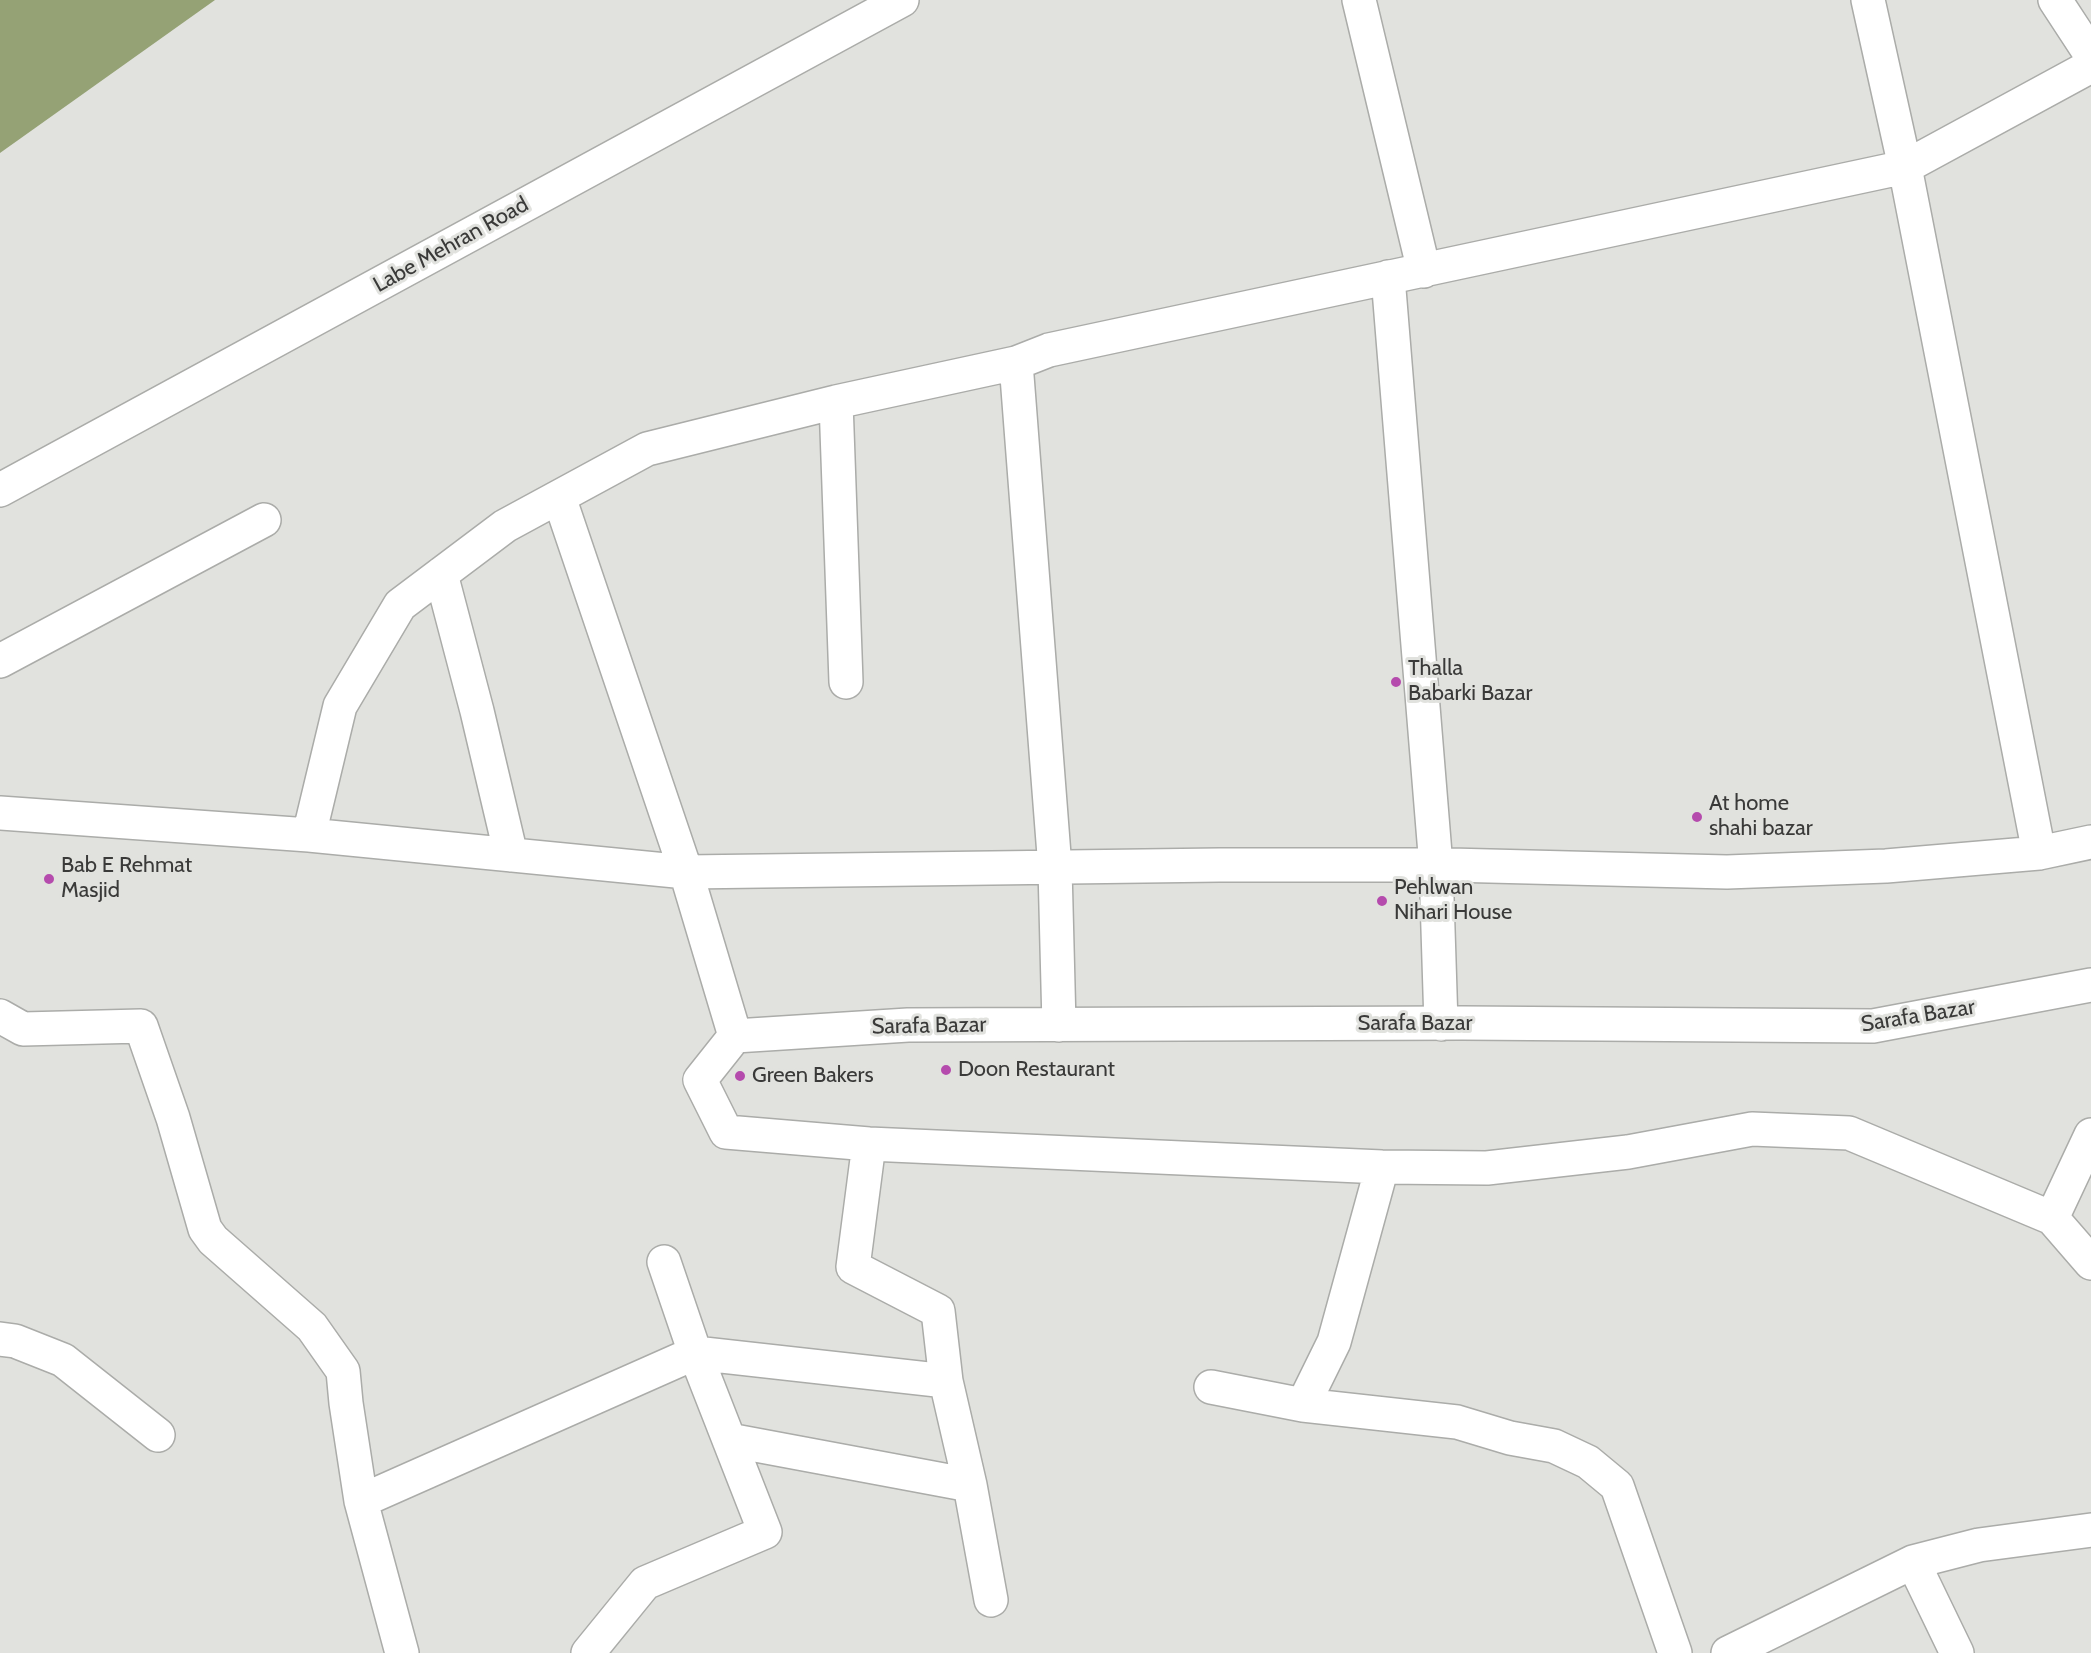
<!DOCTYPE html>
<style>
body{margin:0}
canvas{display:block;background:#e1e2de}
</style>
<canvas width="2091" height="1653"></canvas>
<script>
const c = document.querySelector('canvas').getContext('2d');
c.lineJoin = 'round';
function fillPath(path, color) { c.fillStyle = color; c.fill(path, 'evenodd'); }
const toPath = rows => new Path2D(rows.map(r => 'M' + r).join(''));
function strokePath(path, color, width, dash) { c.strokeStyle = color; c.lineWidth = width; c.lineCap = dash ? 'butt' : 'round'; c.setLineDash(dash || []); c.stroke(path); }
function write(font, color, halo, rows, align = 'center') {
  c.font = font + ' Cabin,sans-serif'; c.lineWidth = 6; c.setLineDash([]); c.textBaseline = 'middle'; c.strokeStyle = halo; c.fillStyle = color; for (const [text, x, y, turn = 0] of rows) {
    c.save(); c.translate(x, y); c.rotate((+turn || 0) * Math.PI / 180); c.textAlign = isNaN(turn) ? turn : align; if (halo) c.strokeText(text, 0, 0); c.fillText(text, 0, 0); c.restore();
  }
}
fillPath(toPath([
 [0,0,215,0,0,153]
]), '#95a275');
const minor = toPath([
 [1359,0,1424,271],
 [1868,0,1905,167,2039,853],
 [2055,0,2091,55],
 [1388,277,1436,866,1441,1024],
 [1016,363,1055,868,1059,1025],
 [836,402,846,682],
 [441,574,477,711,511,855],
 [0,661,264,520],
 [0,813,309,835,686,872,559,497],
 [309,835,340,706,400,605,505,526,647,449,836,402,1016,363,1049,350,1905,167,2091,66],
 [0,1016,23,1029,141,1026,173,1118,205,1229,213,1240,312,1327,343,1371,346,1403,361,1501,402,1653],
 [735,1036,686,872,1220,865,1450,865,1727,872,1886,866,2039,853,2091,842],
 [735,1036,700,1080,726,1132,869,1144,1382,1167,1487,1168,1628,1152,1752,1129,1849,1133,2052,1218,2091,1263],
 [735,1036,908,1025,1462,1023,1873,1026,2091,985],
 [869,1144,853,1267,938,1311,946,1381,970,1485,991,1600],
 [2052,1218,2091,1135],
 [0,1339,15,1341,63,1360,158,1435],
 [1211,1387,1303,1405,1457,1422,1510,1438,1554,1446,1588,1462,1617,1486,1675,1653],
 [1303,1405,1334,1342,1382,1167],
 [729,1440,970,1485],
 [361,1501,695,1353,946,1381],
 [1913,1562,1957,1653],
 [588,1653,645,1583,765,1532,695,1353,664,1262],
 [1728,1653,1913,1562,1979,1545,2091,1530]
]);
const secondary = toPath([
 [0,490,902,0]
]);
strokePath(minor, '#abaca9', 36);
strokePath(secondary, '#abaca9', 36);
strokePath(minor, '#fff', 33);
strokePath(secondary, '#fff', 33);
for (const [x, y, r, color] of [
 [1396,682,6,"#b54bad"],
 [1697,817,6,"#b54bad"],
 [49,879,6,"#b54bad"],
 [1382,901,6,"#b54bad"],
 [946,1070,6,"#b54bad"],
 [740,1076,6,"#b54bad"]
]) { const dot = new Path2D(); dot.arc(x, y, r, 0, 2 * Math.PI); c.fillStyle = color; c.fill(dot); strokePath(dot, '#e1e2de', 2); }
write('22px', '#3a3a39', '#e1e2de', [
 ["Labe Mehran Road",451,245,-29],
 ["Sarafa Bazar",1918,1016,-9],
 ["Sarafa Bazar",1415,1024],
 ["Sarafa Bazar",929,1026,-1]
]);
write('22px', '#3a3a39', '#e1e2de', [
 ["Thalla",1408,669],
 ["Babarki Bazar",1408,694],
 ["At home",1709,804],
 ["shahi bazar",1709,829],
 ["Bab E Rehmat",61,866],
 ["Masjid",61,891],
 ["Pehlwan",1394,888],
 ["Nihari House",1394,913],
 ["Doon Restaurant",958,1070],
 ["Green Bakers",752,1076]
], 'left');
</script>
